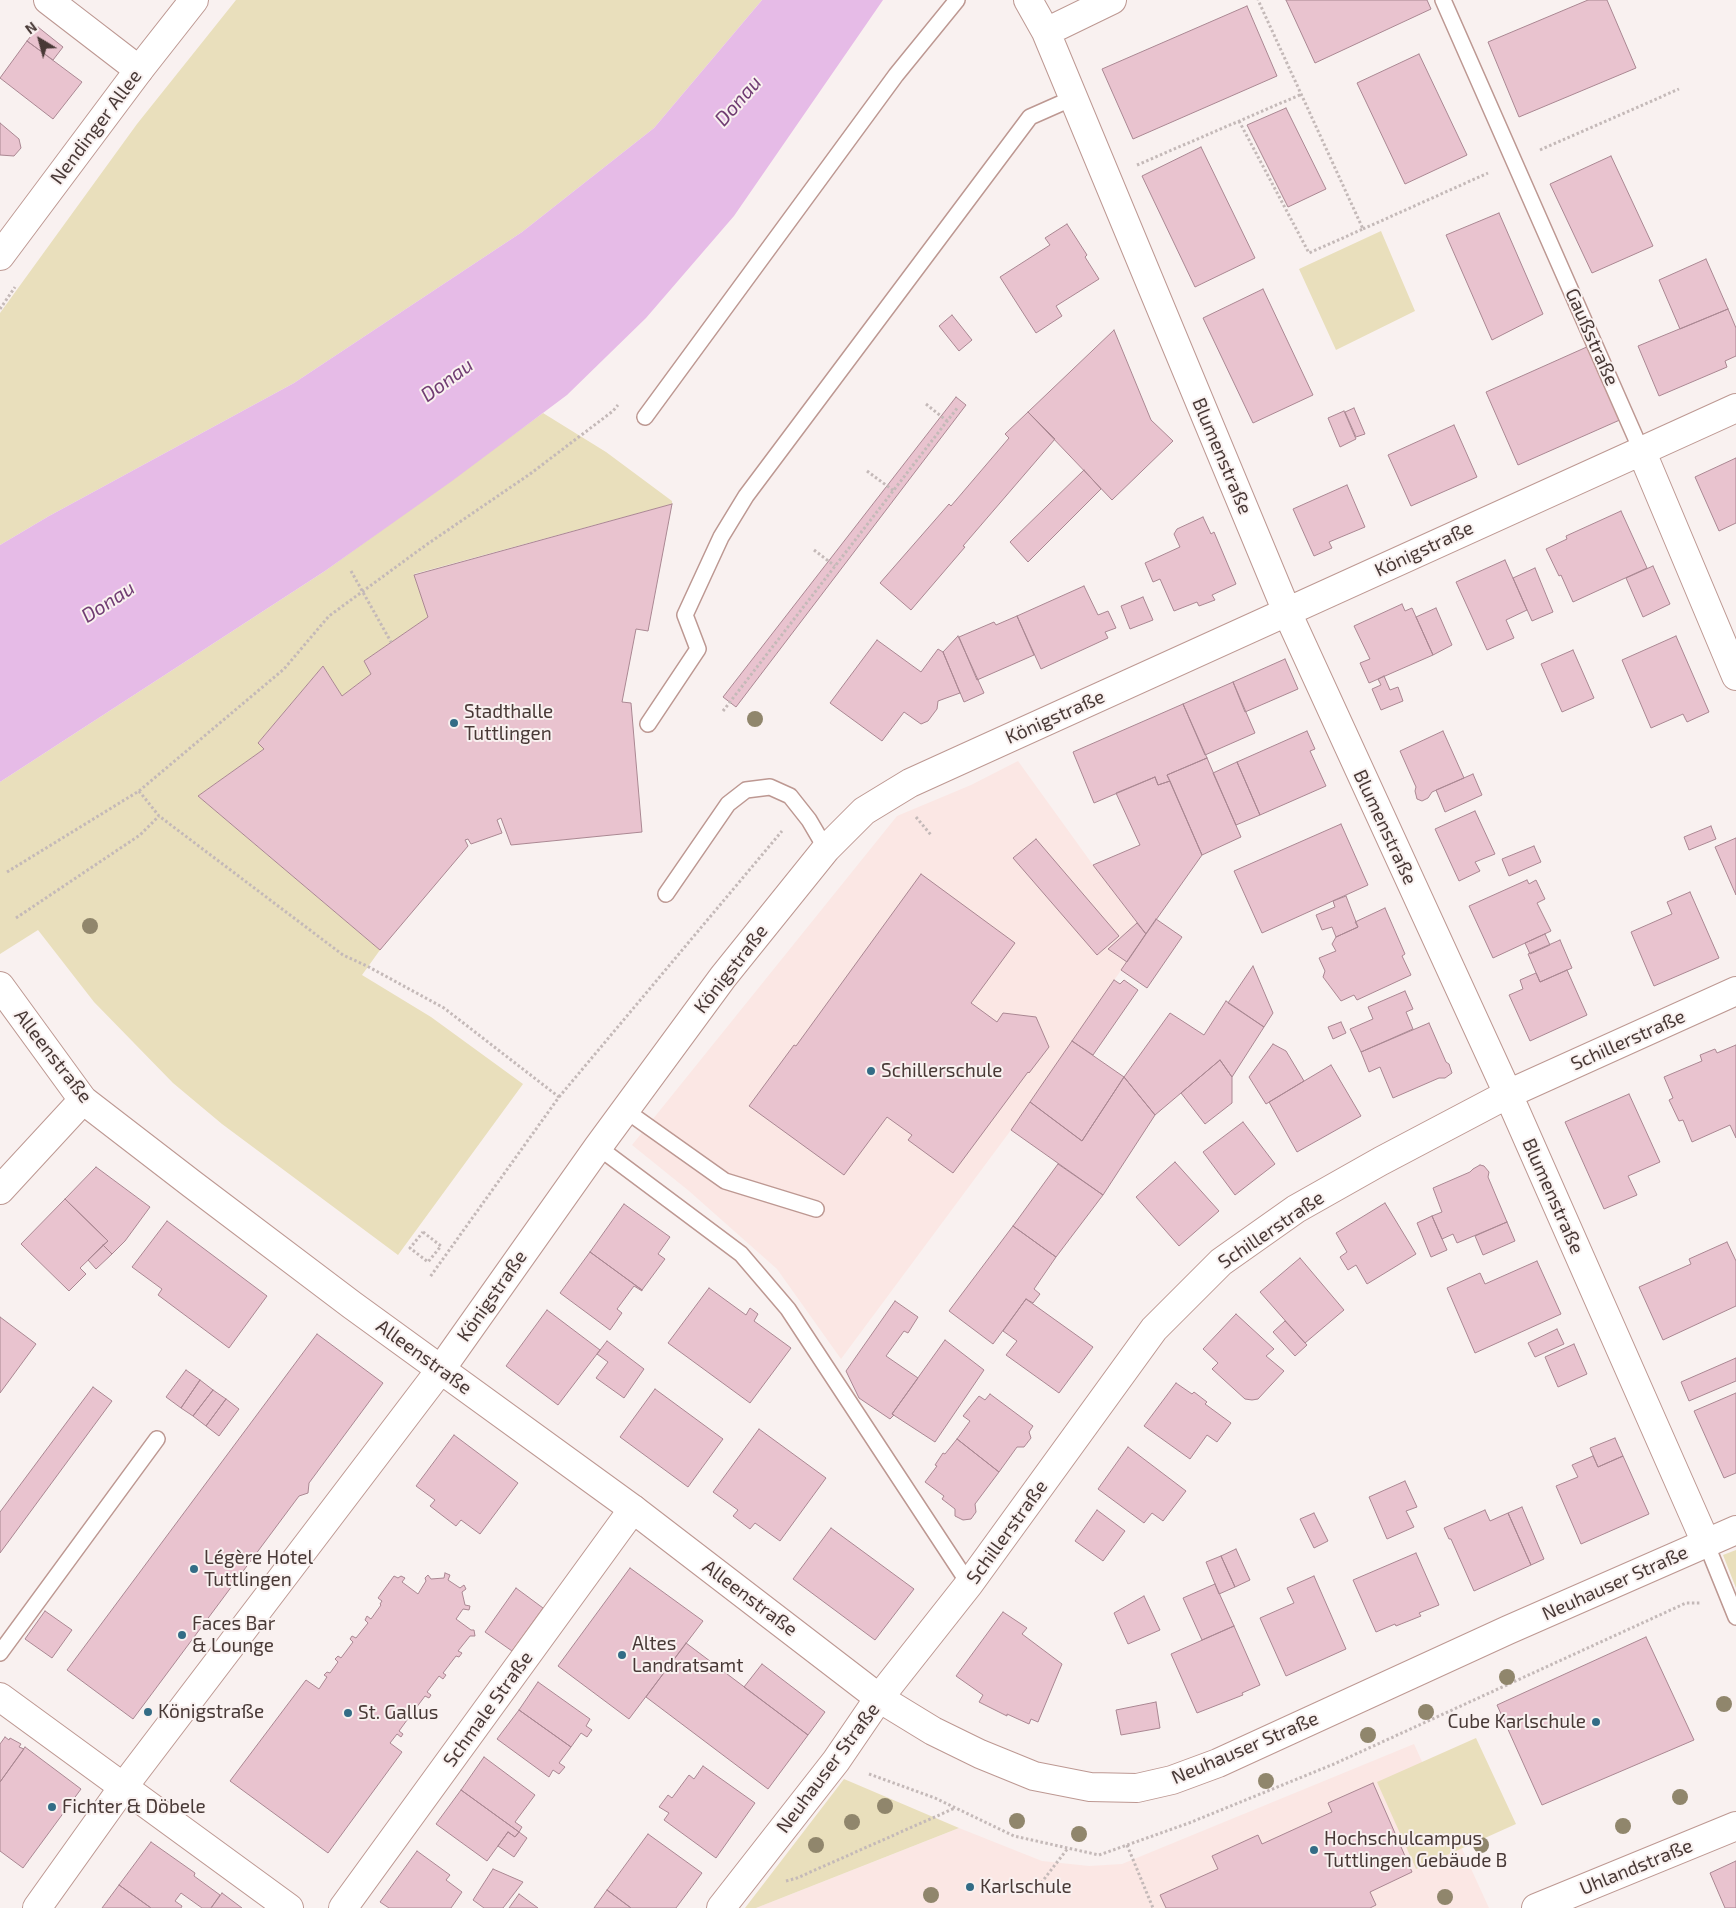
<!DOCTYPE html>
<meta charset="utf-8">
<style>
body{margin:0}
#map{position:relative;width:1736px;height:1908px;overflow:hidden;background:#f9f1f0;font-family:"Exo 2",sans-serif}
canvas{display:block}
.north{position:absolute;left:15px;top:15px;width:50px;height:50px;-webkit-text-stroke:4px #f9f1f0;paint-order:stroke;rotate:323deg;font-size:14px;font-weight:700;line-height:20px;text-align:center;color:#483936}
.north::after{content:'';display:block;margin:auto;width:18px;height:22px;background:#483936;clip-path:polygon(50% 0,100% 100%,50% 72%,0 100%)}
</style>
<div id="map">
<canvas width="1736" height="1908"></canvas>
<div class="north">N</div>
</div>
<script>
const c = document.querySelector('canvas').getContext('2d');
c.lineJoin = 'round';
function fillPath(path, color) { c.fillStyle = color; c.fill(path, 'evenodd'); }
const toPath = rows => new Path2D(rows.map(r => 'M' + r).join(''));
function strokePath(path, color, width, dash) { c.strokeStyle = color; c.lineWidth = width; c.lineCap = dash ? 'butt' : 'round'; c.setLineDash(dash || []); c.stroke(path); }
function write(font, color, halo, rows, align = 'center') {
  c.font = font + ' "Exo 2",sans-serif'; c.lineWidth = 4; c.setLineDash([]); c.textBaseline = 'middle'; c.strokeStyle = halo; c.fillStyle = color; for (const [text, x, y, turn = 0] of rows) {
    c.save(); c.translate(x, y); c.rotate((+turn || 0) * Math.PI / 180); c.textAlign = isNaN(turn) ? turn : align; if (halo) c.strokeText(text, 0, 0); c.fillText(text, 0, 0); c.restore();
  }
}
fillPath(toPath([
 [1018,761,1093,865,1146,934,1011,1130,841,1359,777,1269,689,1191,632,1145,897,816,971,785],
 [1414,1744,1489,1908,756,1908,959,1828,1042,1861,1089,1866,1122,1864]
]), '#fbe7e4');
fillPath(toPath([
 [236,0,762,0,654,128,522,232,294,383,49,516,0,545,0,313,137,124],
 [1381,231,1415,311,1336,350,1299,269],
 [543,413,606,452,672,501,672,504,414,574,428,617,364,661,371,674,342,696,323,666,258,743,264,749,198,796,380,950,362,975,431,1017,523,1084,398,1255,222,1124,173,1083,94,1002,38,930,0,954,0,782,325,571],
 [1736,1550,1736,1588,1723,1555],
 [1476,1738,1516,1824,1416,1869,1377,1782],
 [844,1779,959,1828,756,1908,745,1908]
]), '#e9dfbc');
fillPath(toPath([
 [762,0,883,0,734,216,646,318,567,395,452,481,325,571,0,782,0,545,49,516,294,383,522,232,654,128]
]), '#e6bbe7');
const building = toPath([
 [1286,0,1427,0,1431,9,1315,63,1286,0],
 [1588,0,1607,0,1636,68,1519,117,1488,42,1588,0],
 [1247,6,1277,76,1133,139,1102,69,1247,6],
 [38,27,63,47,53,60,27,41,38,27],
 [27,41,82,82,53,119,0,78,27,41],
 [1419,54,1467,155,1405,184,1357,83,1419,54],
 [1286,108,1326,189,1288,207,1247,125,1286,108],
 [0,123,19,139,21,148,14,156,0,155,0,123],
 [1201,147,1255,258,1195,287,1142,176,1201,147],
 [1611,156,1653,246,1592,273,1550,184,1611,156],
 [1499,213,1543,314,1492,340,1446,235,1499,213],
 [1067,224,1087,255,1085,257,1099,279,1056,306,1062,316,1036,333,1000,277,1050,245,1045,238,1067,224],
 [1706,259,1728,309,1680,329,1659,280,1706,259],
 [1263,289,1313,395,1253,423,1203,318,1263,289],
 [1728,309,1736,328,1736,356,1725,361,1727,367,1659,396,1638,346,1728,309],
 [952,315,972,340,959,351,939,326,952,315],
 [1114,330,1151,420,1173,441,1112,500,1028,412,1114,330],
 [1589,346,1622,419,1518,465,1486,392,1589,346],
 [956,397,966,405,736,707,723,697,956,397],
 [1354,408,1365,434,1356,437,1345,412,1354,408],
 [1344,411,1356,439,1340,447,1328,418,1344,411],
 [1028,412,1055,439,963,546,965,547,911,610,880,583,949,504,951,506,1009,438,1005,434,1028,412],
 [1454,425,1477,477,1411,506,1388,455,1454,425],
 [1736,458,1736,523,1719,531,1695,477,1736,458],
 [1084,470,1101,489,1028,562,1010,542,1084,470],
 [1347,485,1365,527,1329,542,1332,548,1314,556,1293,509,1347,485],
 [672,504,648,631,636,629,622,702,631,703,642,832,511,845,501,818,497,820,502,833,471,844,468,839,465,840,468,846,380,950,198,796,264,749,258,743,323,666,342,696,371,674,364,661,428,617,414,575,672,504],
 [1621,511,1647,568,1573,602,1561,575,1559,576,1546,549,1567,539,1566,536,1621,511],
 [1203,517,1211,534,1214,532,1236,584,1212,595,1215,600,1199,606,1197,602,1174,611,1160,579,1153,582,1145,563,1180,547,1174,534,1177,529,1203,517],
 [1505,560,1527,610,1506,620,1514,638,1487,650,1456,582,1505,560],
 [1653,566,1670,604,1643,617,1626,578,1653,566],
 [1535,568,1553,612,1532,621,1513,578,1535,568],
 [1084,586,1098,615,1108,611,1116,628,1105,632,1108,638,1041,669,1017,616,1084,586],
 [1143,597,1153,620,1130,629,1121,606,1143,597],
 [1402,604,1405,611,1412,608,1433,655,1369,683,1360,663,1370,659,1354,626,1402,604],
 [1436,608,1452,645,1433,655,1416,617,1436,608],
 [1017,616,1034,655,977,680,959,637,994,622,996,625,1017,616],
 [958,636,984,693,964,702,943,652,958,636],
 [1676,636,1709,712,1687,722,1683,714,1651,728,1622,660,1676,636],
 [877,640,921,672,938,649,943,652,960,693,938,701,937,709,928,721,921,724,904,712,882,741,830,703,877,640],
 [1573,650,1594,698,1562,712,1541,664,1573,650],
 [1285,659,1298,689,1245,712,1233,682,1285,659],
 [1384,676,1390,690,1398,687,1403,701,1381,710,1372,689,1381,685,1378,679,1384,676],
 [1233,682,1255,733,1205,755,1183,704,1233,682],
 [1183,704,1207,758,1167,775,1170,781,1158,785,1155,777,1094,803,1073,752,1183,704],
 [1307,731,1315,749,1310,751,1326,786,1260,815,1237,762,1307,731],
 [1443,731,1464,778,1432,792,1428,798,1422,801,1417,799,1415,791,1416,787,1400,751,1443,731],
 [1207,758,1241,837,1202,855,1167,775,1207,758],
 [1237,762,1260,815,1236,825,1213,773,1237,762],
 [1473,774,1482,795,1445,812,1436,790,1473,774],
 [1155,777,1158,785,1170,781,1202,855,1146,934,1093,865,1140,845,1116,793,1155,777],
 [1475,811,1495,854,1475,862,1480,871,1459,881,1435,829,1475,811],
 [1341,824,1368,885,1262,933,1234,871,1341,824],
 [1711,826,1716,839,1689,850,1684,837,1711,826],
 [1736,838,1736,895,1715,847,1736,838],
 [1036,839,1119,936,1097,955,1013,858,1036,839],
 [1534,846,1541,862,1509,876,1502,859,1534,846],
 [921,874,1015,943,971,1003,997,1022,1003,1013,1036,1017,1049,1047,1029,1073,1028,1072,953,1173,908,1140,912,1135,887,1117,844,1175,749,1106,794,1045,796,1046,921,874],
 [1527,880,1529,884,1536,880,1545,899,1537,903,1551,931,1493,958,1469,906,1527,880],
 [1690,892,1719,958,1654,986,1631,932,1672,914,1667,902,1690,892],
 [1346,896,1358,927,1336,937,1332,927,1322,930,1316,915,1335,907,1333,901,1346,896],
 [1385,908,1405,954,1402,956,1411,975,1357,1000,1354,995,1341,1001,1323,977,1325,971,1319,958,1336,951,1332,944,1336,937,1358,927,1355,922,1385,908],
 [1156,919,1182,937,1147,988,1121,970,1156,919],
 [1137,923,1146,934,1127,962,1108,949,1137,923],
 [1545,934,1550,945,1530,954,1525,943,1545,934],
 [1560,940,1572,968,1540,982,1528,954,1560,940],
 [1253,966,1273,1013,1264,1027,1228,1003,1253,966],
 [1567,970,1587,1015,1530,1041,1509,995,1523,989,1520,980,1536,973,1540,982,1567,970],
 [1114,980,1120,984,1124,980,1138,990,1093,1055,1072,1041,1114,980],
 [1405,991,1413,1009,1406,1012,1413,1029,1361,1052,1350,1029,1373,1019,1368,1007,1405,991],
 [1226,1001,1264,1027,1232,1077,1220,1060,1155,1115,1124,1077,1170,1013,1204,1035,1226,1001],
 [1341,1022,1346,1033,1333,1039,1328,1027,1341,1022],
 [1429,1023,1446,1062,1449,1064,1452,1073,1445,1078,1439,1078,1393,1098,1380,1067,1369,1072,1361,1052,1429,1023],
 [1072,1041,1124,1077,1082,1141,1030,1102,1072,1041],
 [1273,1044,1286,1051,1304,1081,1266,1104,1249,1077,1273,1044],
 [1736,1045,1736,1138,1730,1125,1692,1142,1683,1120,1679,1121,1669,1100,1673,1098,1664,1077,1702,1061,1700,1055,1715,1049,1717,1053,1736,1045],
 [1220,1060,1232,1077,1232,1103,1205,1124,1181,1093,1220,1060],
 [1331,1065,1361,1116,1297,1152,1269,1102,1331,1065],
 [1124,1077,1155,1115,1103,1195,1011,1130,1030,1102,1082,1141,1124,1077],
 [1629,1094,1660,1162,1628,1176,1637,1195,1604,1209,1565,1122,1629,1094],
 [1243,1122,1275,1164,1235,1195,1203,1152,1243,1122],
 [1175,1162,1219,1211,1179,1246,1136,1197,1175,1162],
 [1058,1164,1103,1195,1056,1257,1013,1226,1058,1164],
 [1480,1165,1484,1166,1489,1172,1488,1177,1507,1222,1457,1243,1453,1234,1442,1239,1432,1216,1442,1212,1433,1188,1470,1172,1473,1169,1480,1165],
 [96,1167,150,1207,125,1241,112,1254,103,1245,108,1241,65,1199,96,1167],
 [65,1199,108,1241,80,1268,86,1274,69,1291,21,1244,65,1199],
 [1385,1203,1416,1254,1367,1284,1356,1265,1348,1270,1340,1257,1347,1252,1336,1233,1385,1203],
 [624,1204,670,1237,658,1254,665,1259,642,1290,590,1252,624,1204],
 [1432,1216,1447,1250,1431,1257,1417,1223,1432,1216],
 [167,1221,267,1296,229,1348,158,1295,162,1289,132,1267,167,1221],
 [1507,1222,1515,1241,1483,1255,1475,1236,1507,1222],
 [1013,1226,1056,1257,1034,1289,1040,1294,1033,1303,1026,1299,993,1344,949,1311,1013,1226],
 [1727,1242,1736,1261,1736,1306,1663,1340,1639,1287,1691,1264,1689,1259,1727,1242],
 [103,1245,112,1254,96,1269,88,1260,103,1245],
 [590,1252,642,1290,642,1291,634,1286,617,1309,622,1313,610,1330,560,1293,590,1252],
 [1300,1258,1344,1310,1305,1343,1260,1292,1300,1258],
 [1537,1261,1561,1314,1475,1353,1447,1288,1480,1273,1485,1284,1537,1261],
 [709,1288,746,1315,750,1308,758,1314,754,1321,791,1348,750,1403,668,1343,709,1288],
 [1026,1299,1093,1347,1059,1393,1006,1355,1017,1341,1003,1331,1026,1299],
 [895,1301,918,1317,908,1333,904,1331,886,1356,918,1378,892,1414,894,1415,890,1419,859,1398,846,1371,895,1301],
 [547,1310,600,1350,558,1405,506,1366,547,1310],
 [1236,1314,1274,1349,1266,1356,1284,1371,1258,1399,1252,1400,1245,1399,1212,1369,1218,1363,1203,1349,1236,1314],
 [0,1317,36,1344,0,1393,0,1317],
 [1285,1321,1307,1345,1295,1356,1273,1332,1285,1321],
 [1557,1329,1564,1344,1535,1357,1528,1343,1557,1329],
 [317,1334,383,1383,309,1483,308,1493,299,1496,133,1719,67,1670,317,1334],
 [945,1340,984,1370,935,1442,892,1414,945,1340],
 [607,1341,644,1369,624,1398,596,1378,608,1362,597,1354,607,1341],
 [1574,1344,1587,1374,1558,1387,1545,1357,1574,1344],
 [1736,1358,1736,1381,1689,1401,1681,1382,1736,1358],
 [186,1370,200,1380,181,1408,166,1397,186,1370],
 [200,1380,213,1390,193,1416,181,1408,200,1380],
 [1176,1383,1192,1394,1194,1392,1207,1402,1205,1404,1231,1423,1217,1442,1207,1435,1190,1459,1144,1426,1176,1383],
 [93,1387,112,1401,0,1553,0,1512,93,1387],
 [655,1389,723,1439,688,1487,620,1437,655,1389],
 [213,1390,226,1399,206,1426,193,1416,213,1390],
 [1736,1393,1736,1473,1724,1478,1694,1411,1736,1393],
 [990,1394,1033,1426,1029,1432,1031,1438,1024,1447,1017,1447,999,1472,957,1439,970,1421,963,1416,979,1396,985,1400,990,1394],
 [226,1399,239,1409,219,1436,206,1426,226,1399],
 [759,1429,826,1478,780,1541,755,1523,750,1529,733,1516,738,1510,713,1492,759,1429],
 [454,1435,518,1483,480,1534,461,1520,456,1526,430,1506,435,1500,416,1486,454,1435],
 [1615,1438,1623,1456,1598,1467,1590,1448,1615,1438],
 [957,1439,999,1472,975,1504,976,1512,971,1519,963,1520,955,1516,955,1509,942,1499,944,1496,925,1482,937,1466,935,1465,943,1453,945,1454,957,1439],
 [1128,1447,1186,1491,1163,1521,1152,1513,1144,1523,1098,1489,1128,1447],
 [1593,1456,1598,1467,1623,1456,1649,1514,1581,1544,1556,1486,1578,1477,1572,1465,1593,1456],
 [1405,1481,1417,1507,1406,1511,1414,1527,1387,1539,1369,1497,1405,1481],
 [1522,1507,1544,1559,1531,1565,1508,1513,1522,1507],
 [1097,1510,1125,1531,1103,1561,1075,1541,1097,1510],
 [1485,1510,1490,1521,1508,1513,1531,1565,1474,1591,1451,1539,1449,1539,1444,1528,1485,1510],
 [1314,1513,1328,1541,1314,1548,1300,1519,1314,1513],
 [831,1528,914,1589,875,1640,793,1579,831,1528],
 [1236,1549,1250,1580,1235,1587,1221,1556,1236,1549],
 [1416,1553,1439,1605,1419,1613,1421,1616,1396,1626,1395,1624,1376,1632,1353,1580,1416,1553],
 [1221,1556,1235,1587,1219,1594,1206,1562,1221,1556],
 [630,1568,703,1621,629,1719,558,1666,630,1568],
 [445,1573,450,1575,448,1580,460,1588,464,1585,466,1589,462,1592,465,1605,470,1606,469,1610,463,1609,456,1619,471,1630,474,1630,475,1636,470,1636,458,1651,462,1653,459,1657,456,1656,443,1673,446,1675,443,1679,439,1676,427,1692,431,1695,429,1698,425,1696,413,1712,417,1714,414,1719,410,1716,399,1731,403,1734,401,1737,397,1734,390,1743,402,1752,328,1853,230,1781,306,1680,319,1689,327,1677,324,1675,327,1672,330,1673,338,1662,335,1659,338,1656,341,1658,353,1642,350,1639,352,1636,356,1638,368,1623,365,1620,367,1616,371,1619,381,1605,380,1604,382,1601,378,1598,394,1576,398,1578,401,1576,405,1578,402,1582,418,1594,426,1581,425,1578,428,1575,431,1579,444,1578,445,1573],
 [1314,1576,1346,1649,1286,1676,1260,1618,1294,1603,1287,1588,1314,1576],
 [1215,1584,1234,1626,1202,1640,1183,1598,1215,1584],
 [516,1588,543,1608,512,1651,485,1632,516,1588],
 [1144,1596,1160,1630,1128,1644,1114,1613,1144,1596],
 [45,1611,72,1630,52,1658,25,1639,45,1611],
 [1003,1612,1027,1628,1022,1634,1062,1664,1038,1722,1031,1719,1029,1724,1007,1714,1007,1716,979,1702,983,1695,956,1676,1003,1612],
 [1234,1626,1260,1685,1242,1693,1243,1695,1197,1713,1171,1654,1234,1626],
 [1646,1637,1694,1740,1542,1805,1497,1705,1646,1637],
 [686,1643,808,1735,768,1789,646,1697,686,1643],
 [762,1664,825,1712,808,1735,744,1687,762,1664],
 [538,1682,590,1719,586,1726,592,1730,587,1737,581,1733,571,1747,519,1710,538,1682],
 [1156,1702,1160,1728,1121,1735,1116,1710,1156,1702],
 [519,1710,571,1747,559,1763,565,1767,559,1774,553,1770,549,1777,497,1739,519,1710],
 [5,1737,9,1740,10,1738,21,1744,19,1747,24,1749,0,1782,0,1744,5,1737],
 [25,1747,81,1789,23,1868,0,1851,0,1782,25,1747],
 [484,1757,535,1795,515,1822,522,1827,519,1832,461,1790,484,1757],
 [703,1766,755,1803,716,1858,664,1820,669,1813,659,1807,668,1795,672,1798,689,1775,694,1779,703,1766],
 [1373,1783,1412,1872,1370,1892,1376,1905,1370,1908,1166,1908,1160,1895,1218,1869,1212,1856,1258,1835,1262,1844,1332,1812,1328,1803,1373,1783],
 [461,1790,519,1832,515,1837,508,1832,487,1861,436,1824,461,1790],
 [508,1832,515,1837,519,1832,527,1838,514,1857,498,1846,508,1832],
 [648,1834,702,1873,676,1908,631,1908,607,1890,648,1834],
 [151,1842,195,1873,194,1876,220,1895,211,1908,202,1908,181,1893,175,1901,182,1906,181,1908,151,1908,119,1885,151,1842],
 [417,1851,450,1875,446,1880,462,1892,451,1908,389,1908,380,1902,417,1851],
 [1736,1861,1736,1908,1725,1908,1710,1873,1736,1861],
 [493,1869,523,1882,503,1908,484,1908,473,1900,493,1869],
 [119,1885,151,1908,102,1908,119,1885],
 [607,1890,631,1908,594,1908,607,1890],
 [222,1893,242,1908,211,1908,222,1893],
 [519,1894,538,1908,509,1908,519,1894]
]);
fillPath(building, '#e9c3cf');
strokePath(building, '#aa8792', 1);
const lane = toPath([
 [1443,0,1641,450],
 [645,417,896,75,957,0],
 [648,724,698,649,685,615,721,537,746,496,1030,117,1073,98],
 [666,894,728,804,746,790,770,787,790,796,809,820,826,849],
 [625,1110,725,1181,816,1209],
 [598,1147,741,1254,788,1309,969,1584],
 [1706,1543,1736,1617],
 [0,1653,157,1439]
]);
const street = toPath([
 [48,0,139,70],
 [1028,0,1046,32,1287,612,1508,1094,1706,1543],
 [1046,32,1112,0],
 [1641,450,1736,676],
 [0,1190,83,1100],
 [441,1369,598,1147,723,977,826,849,864,811,910,783,1736,408],
 [0,1697,289,1908],
 [879,1698,969,1584,1154,1329,1221,1262,1296,1209,1381,1161,1508,1094,1736,991],
 [343,1908,633,1509],
 [1536,1908,1736,1826]
]);
const secondary = toPath([
 [0,256,139,70,194,0],
 [0,986,83,1100,192,1184,352,1305,633,1509,879,1698,933,1731,980,1754,1034,1776,1090,1787,1137,1788,1172,1780,1218,1763,1508,1630,1736,1530],
 [37,1908,124,1786,441,1369],
 [721,1908,836,1761,879,1698]
]);
strokePath(lane, '#bd9892', 18);
strokePath(street, '#bd9892', 30);
strokePath(secondary, '#bd9892', 30);
strokePath(toPath([
 [1239,121,1309,253,1363,229,1258,0],
 [1540,150,1679,89],
 [1137,165,1302,94],
 [1363,229,1488,173],
 [0,309,15,287],
 [926,404,947,421],
 [867,471,894,491],
 [814,550,835,566],
 [351,571,391,642],
 [723,711,958,407],
 [139,791,159,816,343,955,367,966,444,1008,559,1097,430,1277],
 [916,817,931,835],
 [7,872,139,791,284,669,329,616,426,545,530,474,613,411,618,405],
 [16,918,140,835,159,816],
 [559,1097,782,831],
 [423,1232,441,1246,428,1262,410,1248,423,1232],
 [869,1774,935,1798,1014,1836,1099,1855,1189,1823,1334,1764,1686,1603,1700,1603],
 [1127,1845,1153,1908],
 [786,1881,797,1878,955,1808],
 [1038,1887,1068,1848]
]), '#c4b9b8', 3, [2.5, 2.5]);
strokePath(lane, '#fff', 15);
strokePath(street, '#fff', 28);
strokePath(secondary, '#fff', 28);
c.fillStyle = '#90866c';
for (const [x, y] of [
 [755,719],
 [90,926],
 [1507,1677],
 [1724,1704],
 [1426,1712],
 [1368,1735],
 [1266,1781],
 [1680,1797],
 [885,1806],
 [1017,1821],
 [852,1822],
 [1623,1826],
 [1079,1834],
 [816,1845],
 [1481,1845],
 [931,1895],
 [1445,1897]
]) { c.beginPath(); c.arc(x, y, 8, 0, 2 * Math.PI); c.fill(); }
for (const [x, y, r, color] of [
 [454,723,5,"#336c86"],
 [871,1071,5,"#336c86"],
 [194,1569,5,"#336c86"],
 [182,1635,5,"#336c86"],
 [622,1655,5,"#336c86"],
 [148,1712,5,"#336c86"],
 [348,1713,5,"#336c86"],
 [1596,1722,5,"#336c86"],
 [52,1807,5,"#336c86"],
 [1314,1850,5,"#336c86"],
 [970,1887,5,"#336c86"]
]) { const dot = new Path2D(); dot.arc(x, y, r, 0, 2 * Math.PI); c.fillStyle = color; c.fill(dot); strokePath(dot, '#f9f1f0', 2); }
write('19px', '#483936', '#f9f1f0', [
 ["Nendinger Allee",96,127,-53],
 ["Gaußstraße",1592,337,66],
 ["Blumenstraße",1222,456,67],
 ["Königstraße",1424,549,-25],
 ["Königstraße",1055,717,-24],
 ["Blumenstraße",1385,827,65],
 ["Königstraße",731,969,-52],
 ["Schillerstraße",1628,1040,-24],
 ["Alleenstraße",53,1056,52],
 ["Blumenstraße",1553,1196,66],
 ["Schillerstraße",1271,1230,-34],
 ["Königstraße",492,1296,-55],
 ["Alleenstraße",424,1357,36],
 ["Schillerstraße",1007,1532,-54],
 ["Neuhauser Straße",1615,1583,-24],
 ["Alleenstraße",750,1598,37],
 ["Schmale Straße",488,1709,-54],
 ["Neuhauser Straße",1245,1748,-23],
 ["Neuhauser Straße",828,1768,-53],
 ["Uhlandstraße",1636,1867,-22]
]);
write('19px', '#483936', '#f9f1f0', [
 ["Stadthalle",464,712],
 ["Tuttlingen",464,734],
 ["Schillerschule",881,1071],
 ["Légère Hotel",204,1558],
 ["Tuttlingen",204,1580],
 ["Faces Bar",192,1624],
 ["& Lounge",192,1646],
 ["Altes",632,1644],
 ["Landratsamt",632,1666],
 ["Königstraße",158,1712],
 ["St. Gallus",358,1713],
 ["Cube Karlschule",1586,1722,"right"],
 ["Fichter & Döbele",62,1807],
 ["Hochschulcampus",1324,1839],
 ["Tuttlingen Gebäude B",1324,1861],
 ["Karlschule",980,1887]
], 'left');
write('italic 20px', '#713d73', '#f9f1f0', [
 ["Donau",738,101,-49],
 ["Donau",447,380,-36],
 ["Donau",108,602,-33]
]);
</script>
